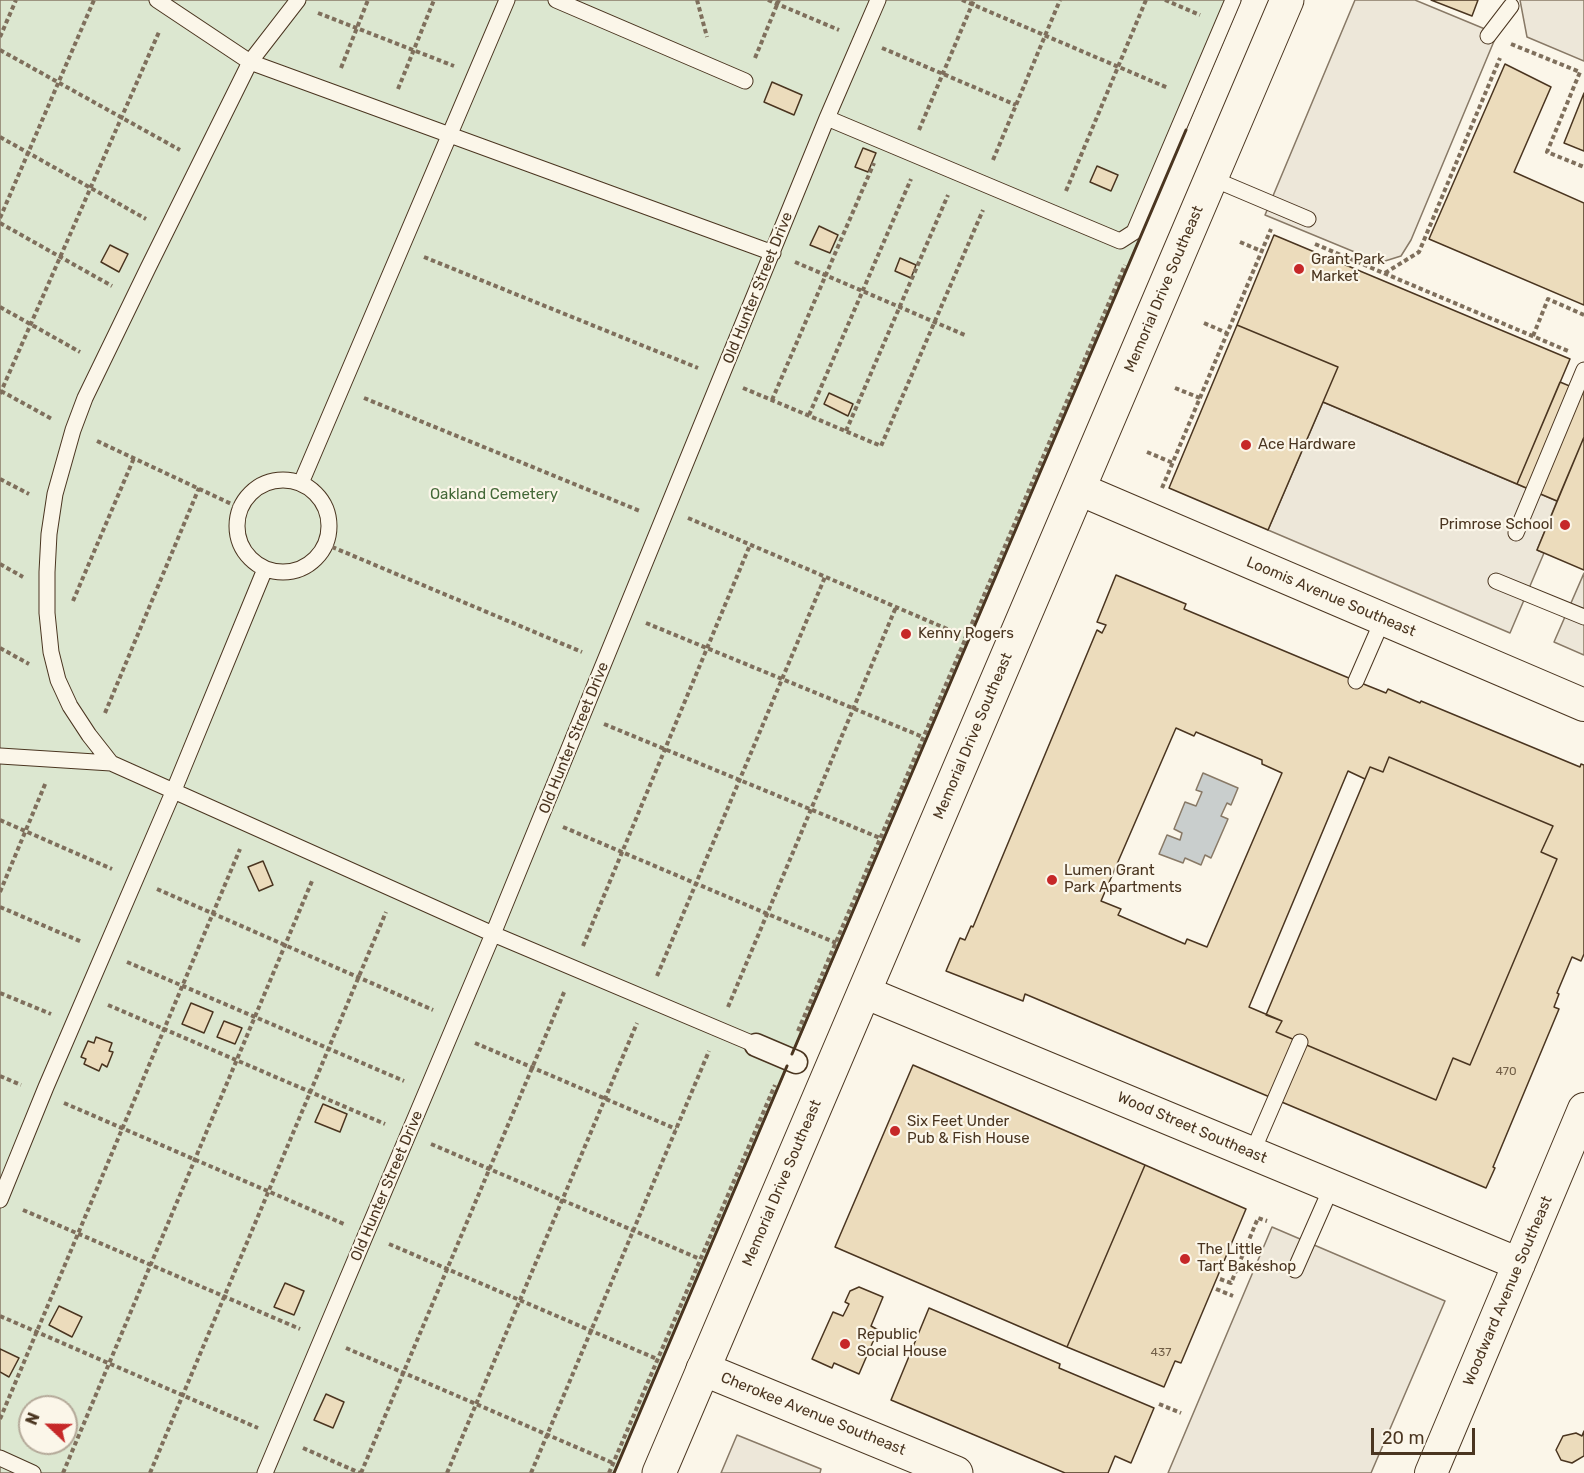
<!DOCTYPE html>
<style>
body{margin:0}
#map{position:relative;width:1584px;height:1473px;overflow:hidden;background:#fbf6e9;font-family:Rubik,sans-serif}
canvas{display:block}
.north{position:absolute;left:18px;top:1395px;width:60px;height:60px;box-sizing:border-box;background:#fbf6e9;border:2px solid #b4a999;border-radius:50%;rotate:292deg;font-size:16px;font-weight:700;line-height:24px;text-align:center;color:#4a3520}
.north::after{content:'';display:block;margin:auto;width:21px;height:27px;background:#c62828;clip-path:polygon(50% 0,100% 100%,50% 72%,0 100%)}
.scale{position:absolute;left:1371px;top:1428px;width:104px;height:27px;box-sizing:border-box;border:3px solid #4a3520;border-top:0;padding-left:8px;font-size:18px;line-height:21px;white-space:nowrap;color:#4a3520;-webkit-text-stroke:4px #fbf6e9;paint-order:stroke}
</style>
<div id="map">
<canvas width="1584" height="1473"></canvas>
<div class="north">N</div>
<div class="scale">20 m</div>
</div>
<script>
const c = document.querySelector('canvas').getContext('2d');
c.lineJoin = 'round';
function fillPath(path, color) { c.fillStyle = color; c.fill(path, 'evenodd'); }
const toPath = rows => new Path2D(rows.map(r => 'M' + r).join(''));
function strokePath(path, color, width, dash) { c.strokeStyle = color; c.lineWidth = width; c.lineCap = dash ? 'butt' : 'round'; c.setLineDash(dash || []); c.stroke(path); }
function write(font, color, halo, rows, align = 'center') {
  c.font = font + ' Rubik,sans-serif'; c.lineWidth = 4.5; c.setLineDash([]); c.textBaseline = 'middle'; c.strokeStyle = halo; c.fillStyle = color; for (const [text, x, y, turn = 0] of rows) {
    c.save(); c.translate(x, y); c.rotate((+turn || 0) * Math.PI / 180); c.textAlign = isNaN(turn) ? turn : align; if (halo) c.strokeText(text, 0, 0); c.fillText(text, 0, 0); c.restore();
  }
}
const green = toPath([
 [0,0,1241,0,614,1473,0,1473,0,0],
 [30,1407,66,1407,66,1443,30,1443,30,1407]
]);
fillPath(green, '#dce7d0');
strokePath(green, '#887966', 1.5);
const parking = toPath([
 [1355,0,1415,0,1497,34,1411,240,1401,256,1385,261,1374,260,1265,215,1355,0],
 [1520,0,1584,0,1584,61,1527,37,1520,0],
 [1323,402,1557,501,1537,550,1544,553,1510,633,1268,530,1323,402],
 [1584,573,1584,655,1554,642,1584,573],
 [1272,1227,1445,1301,1371,1473,1168,1473,1272,1227],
 [737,1435,821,1469,820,1473,721,1473,737,1435]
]);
fillPath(parking, '#ede7d9');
strokePath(parking, '#887966', 1.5);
const water = toPath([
 [1203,773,1238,788,1231,805,1227,803,1221,816,1228,819,1211,858,1205,855,1201,865,1185,858,1183,863,1159,854,1167,835,1180,840,1182,833,1174,829,1185,802,1196,806,1202,792,1196,790,1203,773]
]);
fillPath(water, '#c9cecd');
strokePath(water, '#887966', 1.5);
const building = toPath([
 [1431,0,1478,0,1472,16,1431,0],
 [1505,64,1551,87,1514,172,1584,203,1584,305,1429,239,1505,64],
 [772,82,802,95,794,115,764,102,772,82],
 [1584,93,1584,151,1564,143,1584,93],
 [863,148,876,153,868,172,855,167,863,148],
 [1097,166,1118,175,1111,191,1090,182,1097,166],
 [819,226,838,235,830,253,810,245,819,226],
 [1274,235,1570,359,1517,484,1323,402,1338,367,1237,325,1274,235],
 [110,245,128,254,119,272,101,262,110,245],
 [900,258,916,265,911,278,895,271,900,258],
 [1237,325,1338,367,1268,530,1169,488,1237,325],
 [1560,382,1584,392,1584,437,1557,501,1517,484,1560,382],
 [829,393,853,404,848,416,824,404,829,393],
 [1584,437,1584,570,1537,550,1584,437],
 [1116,575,1186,604,1184,609,1356,681,1386,693,1388,689,1420,703,1421,701,1580,767,1581,764,1584,765,1584,954,1581,961,1572,957,1557,993,1559,994,1554,1007,1559,1009,1493,1167,1495,1168,1486,1188,1025,994,1023,1001,946,971,960,938,965,940,971,926,973,927,1097,630,1102,633,1106,625,1097,622,1116,575],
 [1176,728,1194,736,1196,732,1262,760,1262,764,1282,773,1207,947,1187,939,1185,944,1118,915,1121,909,1101,901,1176,728],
 [1389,757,1553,826,1541,852,1557,859,1470,1065,1453,1058,1436,1100,1276,1032,1282,1021,1249,1007,1348,771,1365,779,1370,767,1383,772,1389,757],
 [1389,757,1553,826,1541,852,1557,859,1470,1065,1453,1058,1436,1100,1276,1032,1282,1021,1266,1015,1370,767,1383,772,1389,757],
 [263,861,273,885,259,891,248,867,263,861],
 [191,1003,213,1012,204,1033,182,1024,191,1003],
 [224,1021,242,1028,235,1044,217,1037,224,1021],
 [96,1037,112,1043,109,1051,113,1052,107,1067,102,1064,99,1071,84,1064,86,1059,81,1057,88,1041,94,1043,96,1037],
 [913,1065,1145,1165,1067,1347,835,1247,913,1065],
 [323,1104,347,1114,340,1132,315,1122,323,1104],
 [1145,1165,1246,1209,1181,1363,1175,1361,1164,1387,1067,1347,1145,1165],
 [285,1283,304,1291,294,1315,274,1307,285,1283],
 [859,1287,883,1297,871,1326,878,1330,859,1374,834,1363,832,1368,812,1359,833,1312,843,1316,849,1304,845,1302,850,1291,859,1287],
 [59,1306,82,1317,72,1337,49,1325,59,1306],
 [929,1308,1060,1364,1059,1368,1154,1408,1131,1463,1115,1456,1108,1473,1065,1473,891,1400,929,1308],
 [0,1349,19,1358,9,1377,0,1372,0,1349],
 [326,1394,344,1402,333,1428,314,1420,326,1394],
 [1584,1431,1584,1456,1572,1463,1561,1460,1556,1450,1563,1436,1576,1433,1582,1436,1584,1431]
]);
fillPath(building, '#ecdcbc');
strokePath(building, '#4a3520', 1.5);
const service = toPath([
 [157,0,250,62,773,253],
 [556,0,745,81],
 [1488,36,1511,6],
 [827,118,1120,241,1134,232,1233,0],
 [1211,178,1308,219],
 '237 526a46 46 0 1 1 92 0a46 46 0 1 1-92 0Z',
 [301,483,507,0],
 [1516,533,1584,370],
 [1496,581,1584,617],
 [1356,681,1383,619],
 [0,756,111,763,493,934,756,1045],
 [111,763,89,735,70,706,58,680,51,652,47,613,47,572,49,534,55,494,73,430,85,398,148,268,250,62,298,0],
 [1252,1153,1300,1042],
 [0,1200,46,1087,174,790,265,569],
 [1295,1270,1332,1186],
 [0,1458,33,1473],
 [265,1473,493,934,827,118,878,0]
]);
const pedestrian = toPath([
 [756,1045,796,1062]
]);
const minor = toPath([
 [1079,489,1584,705],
 [864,992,1519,1264],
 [1431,1473,1584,1109]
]);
const tertiary = toPath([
 [703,1369,956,1473]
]);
const primary = toPath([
 [659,1473,1287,0]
]);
strokePath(service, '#4a3520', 17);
strokePath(pedestrian, '#4a3520', 25);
strokePath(minor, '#4a3520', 34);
strokePath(tertiary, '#4a3520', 35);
strokePath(primary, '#4a3520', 35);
strokePath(toPath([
 [697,0,707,37],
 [768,0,839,30],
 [962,0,1168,88],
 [1165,0,1200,15],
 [318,13,454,66],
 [0,37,16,0],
 [1511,44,1580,72,1547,152,1584,167],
 [882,48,1016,105],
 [0,50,180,150],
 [755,58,779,0],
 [341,68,368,0],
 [398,89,434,0],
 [919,130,974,0],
 [0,137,146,219],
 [993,160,1060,0],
 [1066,191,1146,0],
 [0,218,94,0],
 [0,223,112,286],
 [1240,242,1261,251],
 [1315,244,1568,351],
 [424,257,698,368],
 [795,262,967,336],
 [1385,273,1419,252,1500,58],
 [0,307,80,352],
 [1204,323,1227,333],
 [1533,336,1548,299,1584,315],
 [743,388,881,446,983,210],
 [1175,388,1200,398],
 [1,391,52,419],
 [0,394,159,32],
 [364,398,640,511],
 [772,400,874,163],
 [809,415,911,179],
 [846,431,948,195],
 [97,441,240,508],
 [1147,452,1173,463],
 [0,479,29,494],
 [1162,488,1271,229],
 [688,518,966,637],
 [325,544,582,652],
 [0,564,23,577],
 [73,601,134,458],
 [646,623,923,737],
 [0,648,29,664],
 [105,713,199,488],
 [604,724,880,838],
 [0,820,112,869],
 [563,827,836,943],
 [157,889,433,1010],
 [0,892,46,782],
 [0,907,82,942],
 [583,946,750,545],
 [127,962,404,1081],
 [657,976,825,577],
 [0,993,51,1014],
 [108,1005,385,1124],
 [728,1007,896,607],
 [798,1031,1125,265],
 [475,1043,676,1129],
 [0,1076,21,1085],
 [64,1103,344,1224],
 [431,1144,700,1259],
 [23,1210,300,1329],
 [389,1244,657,1359],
 [1220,1279,1231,1283,1258,1218,1267,1221],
 [1216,1289,1233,1296],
 [0,1316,258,1428],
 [346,1348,613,1463],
 [1159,1404,1181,1413],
 [0,1419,240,849],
 [303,1448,360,1473],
 [63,1473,312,881],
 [150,1473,386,912],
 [361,1473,565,990],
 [447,1473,637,1023],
 [531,1473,709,1051],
 [609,1473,775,1085]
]), '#7f6f5c', 4, [4.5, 3]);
strokePath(service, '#fbf6e9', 15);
strokePath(pedestrian, '#fbf6e9', 22);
strokePath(minor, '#fbf6e9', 32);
strokePath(tertiary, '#fbf6e9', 33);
strokePath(primary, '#fbf6e9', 33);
strokePath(toPath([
 [792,1054,1186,130],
 [614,1473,787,1066]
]), '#4a3520', 3);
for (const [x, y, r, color] of [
 [1299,269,6,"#c62828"],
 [1246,445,6,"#c62828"],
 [1565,525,6,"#c62828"],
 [906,634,6,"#c62828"],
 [1052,880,6,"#c62828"],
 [895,1131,6,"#c62828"],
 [1185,1259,6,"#c62828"],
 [845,1344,6,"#c62828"]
]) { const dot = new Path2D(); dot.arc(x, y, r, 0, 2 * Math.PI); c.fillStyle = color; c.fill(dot); strokePath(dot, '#fbf6e9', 2); }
write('12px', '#725f47', null, [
 ["470",1506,1072],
 ["437",1161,1353]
]);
write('15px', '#4a3520', '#fbf6e9', [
 ["Grant Park",1311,260],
 ["Market",1311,277],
 ["Ace Hardware",1258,445],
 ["Primrose School",1553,525,"right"],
 ["Kenny Rogers",918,634],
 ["Lumen Grant",1064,871],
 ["Park Apartments",1064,888],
 ["Six Feet Under",907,1122],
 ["Pub & Fish House",907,1139],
 ["The Little",1197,1250],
 ["Tart Bakeshop",1197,1267],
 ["Republic",857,1335],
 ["Social House",857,1352]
], 'left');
write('15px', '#4a3520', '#fbf6e9', [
 ["Old Hunter Street Drive",758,288,-68],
 ["Memorial Drive Southeast",1164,289,-67],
 ["Loomis Avenue Southeast",1331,597,23],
 ["Memorial Drive Southeast",973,736,-67],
 ["Old Hunter Street Drive",574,738,-68],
 ["Wood Street Southeast",1192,1128,23],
 ["Memorial Drive Southeast",782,1183,-67],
 ["Old Hunter Street Drive",387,1186,-67],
 ["Woodward Avenue Southeast",1508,1291,-67],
 ["Cherokee Avenue Southeast",813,1414,22]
]);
write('15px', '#436837', '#fbf6e9', [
 ["Oakland Cemetery",494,495]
]);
</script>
